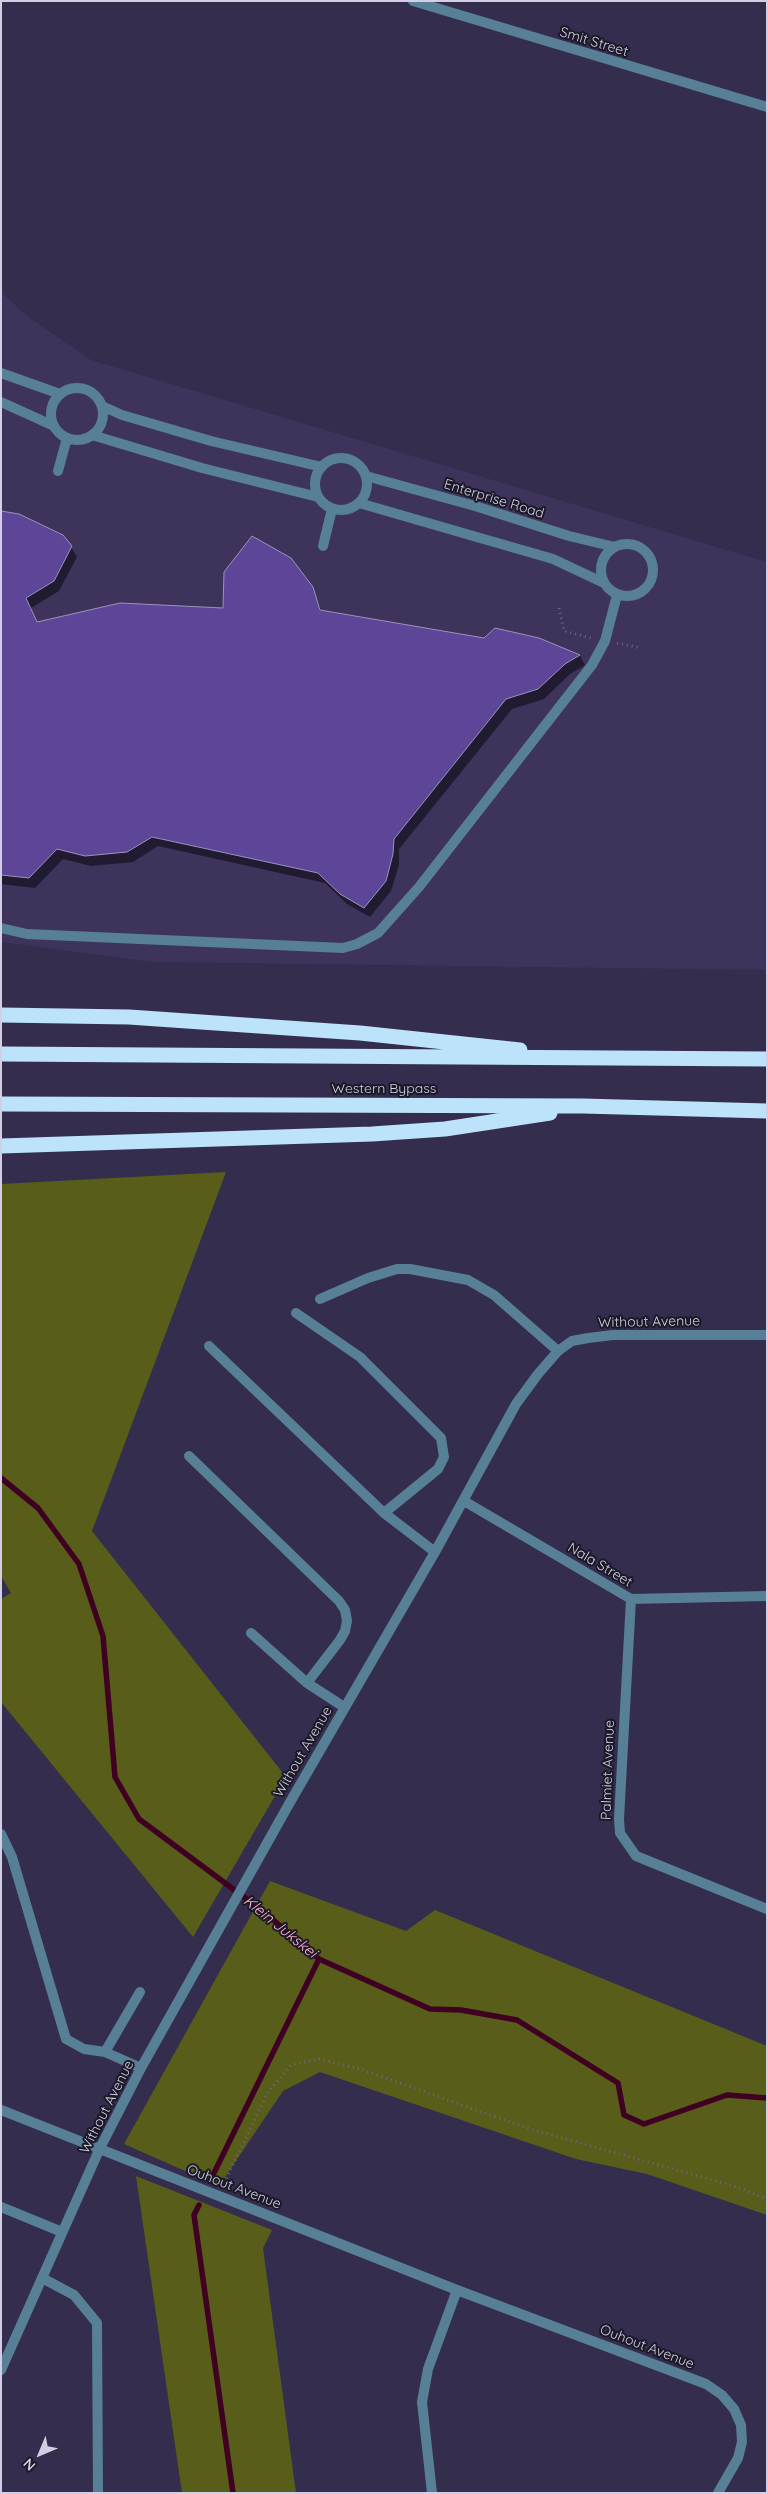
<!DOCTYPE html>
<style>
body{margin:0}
#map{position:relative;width:768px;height:2494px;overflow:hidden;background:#342d4e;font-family:Quicksand,sans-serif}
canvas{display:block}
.frame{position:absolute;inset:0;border:2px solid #d2cee3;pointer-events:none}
.north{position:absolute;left:15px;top:2429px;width:50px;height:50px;-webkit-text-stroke:4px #1b1827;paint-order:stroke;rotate:225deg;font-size:14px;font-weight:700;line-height:20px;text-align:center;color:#d2cee3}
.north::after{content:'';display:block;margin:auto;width:18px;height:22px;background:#d2cee3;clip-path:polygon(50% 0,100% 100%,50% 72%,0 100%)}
</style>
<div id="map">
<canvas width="768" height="2494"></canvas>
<div class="frame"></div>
<div class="north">N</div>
</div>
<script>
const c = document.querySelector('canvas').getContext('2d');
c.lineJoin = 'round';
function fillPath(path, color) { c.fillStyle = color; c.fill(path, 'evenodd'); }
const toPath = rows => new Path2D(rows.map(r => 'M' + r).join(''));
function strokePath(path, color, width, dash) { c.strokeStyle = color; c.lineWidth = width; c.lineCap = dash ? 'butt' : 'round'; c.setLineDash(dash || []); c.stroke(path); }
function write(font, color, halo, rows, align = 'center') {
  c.font = font + ' Quicksand,sans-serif'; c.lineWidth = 4; c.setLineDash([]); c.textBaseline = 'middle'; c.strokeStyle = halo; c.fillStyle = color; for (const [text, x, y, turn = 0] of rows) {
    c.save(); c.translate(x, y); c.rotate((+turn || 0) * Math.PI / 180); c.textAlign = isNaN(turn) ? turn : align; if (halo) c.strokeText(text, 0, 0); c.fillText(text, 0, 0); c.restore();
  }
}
fillPath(toPath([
 [1,292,27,316,91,360,767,562,767,970,152,962,1,942]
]), '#3d335b');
fillPath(toPath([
 [226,1172,92,1531,286,1777,193,1937,1,1702,1,1599,11,1593,1,1576,1,1184],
 [270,1881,406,1931,435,1910,767,2046,767,2215,647,2174,576,2159,320,2072,283,2091,219,2186,124,2144],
 [136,2176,272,2230,263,2248,296,2493,182,2493]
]), '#585e19');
fillPath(toPath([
 [1,513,71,547,77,557,59,591,31,608,37,624,225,609,312,587,322,612,484,639,538,639,580,656,585,665,570,674,544,699,512,709,399,849,399,865,391,891,370,917,347,904,325,883,158,846,133,862,91,866,63,859,35,888,1,884]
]), '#0007');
strokePath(toPath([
 [1,1478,38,1508,79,1564,103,1636,115,1777,139,1819,264,1912,319,1959,430,2009,461,2010,517,2020,618,2083,624,2115,644,2124,727,2095,767,2098],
 [212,2177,319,1959],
 [199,2205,194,2215,233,2493]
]), '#3f0022', 5.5);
const building = toPath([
 [1,511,19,514,63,535,72,546,54,581,26,598,37,622,120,603,223,608,224,572,252,536,291,558,313,587,320,610,484,638,495,628,539,638,580,655,565,664,538,689,506,699,394,839,393,854,386,881,364,908,340,894,318,873,152,837,127,852,85,856,57,849,29,878,1,875,1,511]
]);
fillPath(building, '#5d4698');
strokePath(building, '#9b93ba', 1);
strokePath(toPath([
 [559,608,564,631,591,638],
 [617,643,641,648],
 [224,2183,268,2092,291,2065,319,2059,360,2069,530,2129,734,2186,767,2199]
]), '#6e6884', 3, [1, 4]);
strokePath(toPath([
 [58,471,67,438],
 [323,546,332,509],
 [320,1299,368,1278,397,1269,410,1269,468,1280,494,1295,558,1351],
 [42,2278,74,2295,97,2323,98,2493]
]), '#578097', 10);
strokePath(toPath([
 [1,373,60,394],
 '51 414a26 26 0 1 1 52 0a26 26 0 1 1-52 0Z',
 [1,402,54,426],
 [102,406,122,415,211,441,322,467],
 [92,435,202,468,318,497],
 '315 484a26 26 0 1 1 52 0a26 26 0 1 1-52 0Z',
 [366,476,475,506,569,536,615,547],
 [359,503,553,559,604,583],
 '601 570a26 26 0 1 1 52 0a26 26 0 1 1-52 0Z',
 [1,928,27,934,343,948,357,944,378,933,419,887,592,665,605,641,617,595],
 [296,1313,360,1357,441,1438,444,1457,438,1469,384,1513],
 [209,1346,384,1513,435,1552],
 [189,1456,339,1601,345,1610,347,1621,345,1631,340,1640,307,1683,344,1707],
 [464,1501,631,1599,767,1596],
 [631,1599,619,1819,620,1833,636,1856,767,1909],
 [251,1633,307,1683],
 [1,1834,12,1857,66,2039,84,2049,105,2052,140,1992],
 [105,2052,141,2068],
 [1,2110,457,2290,706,2384,722,2395,734,2409,741,2425,742,2442,738,2458,718,2493],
 [1,2207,62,2232],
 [1,2370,100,2148,141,2068,289,1804,435,1552,516,1404,538,1374,558,1351,572,1341,588,1338,613,1335,767,1335],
 [432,2493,422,2402,428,2369,457,2290]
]), '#578097', 10);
strokePath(toPath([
 [413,1,767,107]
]), '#578097', 10);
strokePath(toPath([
 [1,1015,129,1017,360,1033,520,1050],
 [1,1054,767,1059],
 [1,1104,583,1106,767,1111],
 [1,1146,372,1134,445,1129,550,1113]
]), '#bce3f9', 15);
write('14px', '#d2cee3', '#1b1827', [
 ["Smit Street",594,42,17],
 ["Enterprise Road",494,499,17],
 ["Western Bypass",384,1089],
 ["Without Avenue",649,1322,-1],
 ["Nala Street",600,1565,31],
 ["Without Avenue",303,1752,-60],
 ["Palmiet Avenue",608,1770,-88],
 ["Without Avenue",107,2107,-63],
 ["Ouhout Avenue",234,2187,21],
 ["Ouhout Avenue",647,2347,21]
]);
write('italic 15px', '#feb3d0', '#1b1827', [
 ["Klein Jukskei",280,1927,39]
]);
</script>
